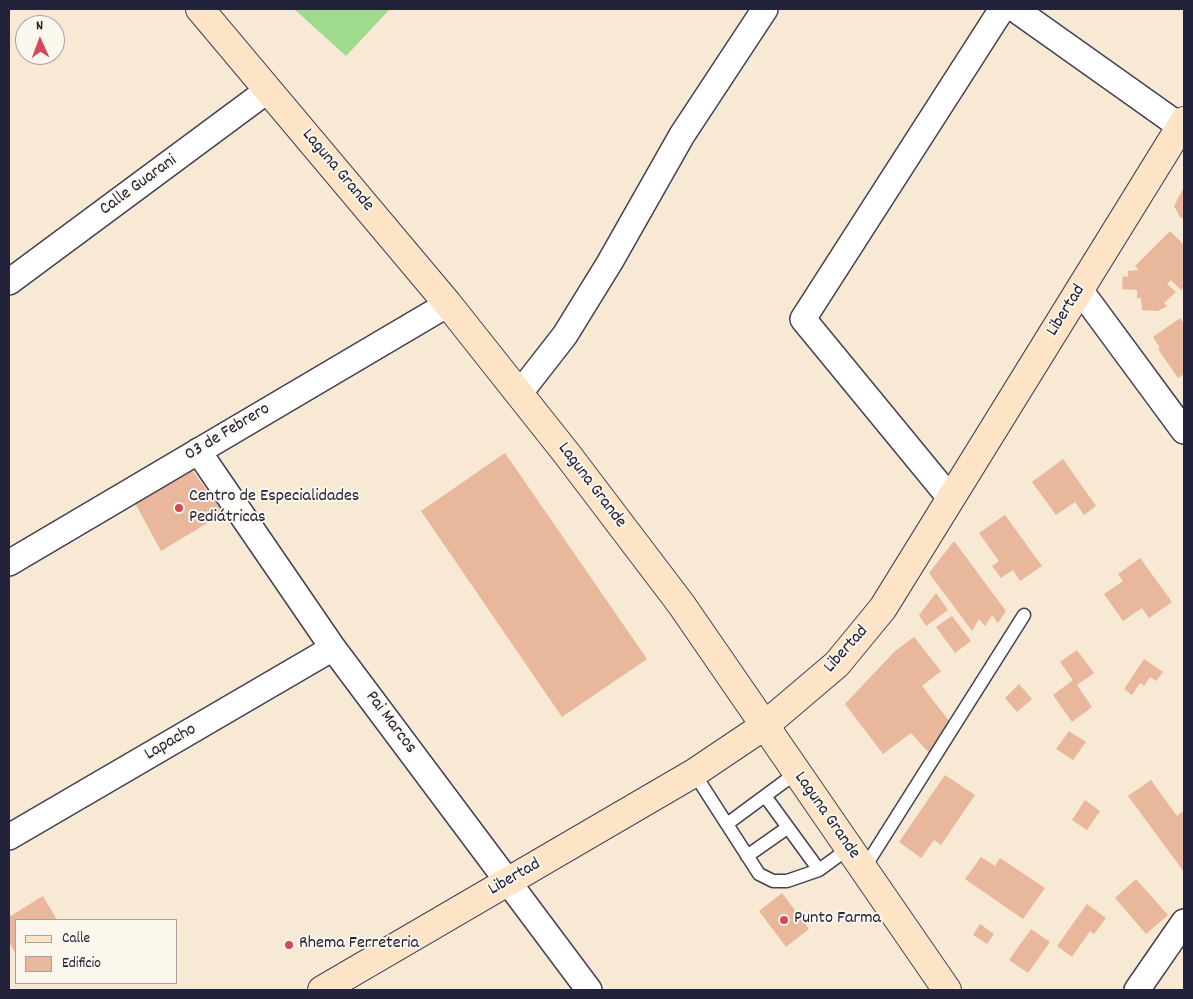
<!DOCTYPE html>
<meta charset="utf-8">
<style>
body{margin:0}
#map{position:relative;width:1193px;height:999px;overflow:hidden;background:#f7e9d4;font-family:Dekko,sans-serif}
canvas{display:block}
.frame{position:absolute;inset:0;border:10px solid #22223b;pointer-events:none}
.legend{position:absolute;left:15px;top:919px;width:162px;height:65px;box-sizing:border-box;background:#fbf7ec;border:1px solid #a4a2a5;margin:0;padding:6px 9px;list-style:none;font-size:15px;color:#22223b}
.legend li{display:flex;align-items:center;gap:10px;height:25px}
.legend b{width:25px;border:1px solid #a4a2a5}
.north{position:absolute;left:15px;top:15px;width:50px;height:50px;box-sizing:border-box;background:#fbf7ec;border:1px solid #a4a2a5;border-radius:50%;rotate:358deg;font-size:14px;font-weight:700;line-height:20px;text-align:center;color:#22223b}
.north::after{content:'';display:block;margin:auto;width:18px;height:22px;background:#d1495b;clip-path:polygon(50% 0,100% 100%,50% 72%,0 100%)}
</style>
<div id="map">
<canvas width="1193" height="999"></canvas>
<div class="frame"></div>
<ul class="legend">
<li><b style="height:6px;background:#fee4c6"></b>Calle</li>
<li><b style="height:14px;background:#e9b79b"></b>Edificio</li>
</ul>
<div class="north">N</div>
</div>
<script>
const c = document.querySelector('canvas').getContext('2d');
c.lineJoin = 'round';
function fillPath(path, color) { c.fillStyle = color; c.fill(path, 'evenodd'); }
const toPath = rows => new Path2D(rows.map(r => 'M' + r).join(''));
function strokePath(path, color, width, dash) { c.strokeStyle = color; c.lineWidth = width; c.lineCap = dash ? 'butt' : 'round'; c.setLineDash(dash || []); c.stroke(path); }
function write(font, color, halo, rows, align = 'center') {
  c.font = font + ' Dekko,sans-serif'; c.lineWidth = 4; c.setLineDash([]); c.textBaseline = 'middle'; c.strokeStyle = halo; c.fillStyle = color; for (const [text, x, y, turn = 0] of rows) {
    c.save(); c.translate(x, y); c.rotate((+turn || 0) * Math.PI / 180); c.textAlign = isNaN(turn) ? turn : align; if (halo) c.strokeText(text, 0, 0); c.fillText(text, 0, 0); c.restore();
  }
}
fillPath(toPath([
 [294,9,390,9,346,56]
]), '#9fda8d');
fillPath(toPath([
 [1184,187,1184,219,1180,217,1174,206],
 [1170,231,1184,245,1184,287,1181,290,1171,280,1167,284,1176,292,1164,303,1167,306,1158,311,1142,310,1141,298,1137,298,1137,290,1122,289,1123,276,1128,277,1128,271,1139,270,1135,266],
 [1180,318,1184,324,1184,374,1178,378,1158,349,1160,348,1153,337],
 [505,453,647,659,562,717,421,511],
 [1063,459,1096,506,1084,515,1075,502,1056,515,1032,482],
 [191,469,224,513,161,551,135,503],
 [1005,515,1042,566,1020,581,1013,570,1001,578,992,566,999,561,979,533],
 [954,541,1006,611,998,623,992,615,985,626,979,619,972,631,929,573],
 [1140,558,1172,602,1149,618,1142,608,1123,621,1104,594,1123,581,1118,574],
 [936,593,948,610,926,626,919,615],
 [952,616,971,641,955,653,936,627],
 [914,637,941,671,922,686,953,726,931,755,911,733,883,754,845,704,895,651],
 [1077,650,1094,673,1077,685,1092,707,1072,722,1053,695,1073,680,1060,662],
 [1144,659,1163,672,1156,681,1150,677,1144,686,1140,683,1132,695,1124,689],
 [1019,684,1032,699,1017,712,1005,698],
 [1069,731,1086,742,1073,760,1056,749],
 [945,775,975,795,941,845,934,840,921,858,899,842],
 [1151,780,1177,816,1184,810,1184,872,1128,796],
 [1085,800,1100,811,1087,830,1072,820],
 [981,857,995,866,1000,858,1045,888,1023,919,965,879],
 [1136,879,1168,915,1146,934,1115,898],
 [782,893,809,929,786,947,759,911],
 [43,896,57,920,16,920,16,954,9,942,9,917],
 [1087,904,1106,918,1094,934,1090,931,1072,957,1057,946],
 [980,924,994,934,987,944,973,935],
 [1031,929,1050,942,1028,973,1009,960]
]), '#e9b79b');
const lane = toPath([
 [694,773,759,874,773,881,787,881,819,870,849,848],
 [765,796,819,870],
 [727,824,796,773],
 [747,856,787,828],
 [863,870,1024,615]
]);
const street = toPath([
 [1015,9,1184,129],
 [9,282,268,90],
 [1080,290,1184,431],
 [519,394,565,335,610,262,682,135,765,9],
 [198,451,333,648,589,990],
 [951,499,803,319,1002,9],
 [9,563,448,304],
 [9,837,333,648],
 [1137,990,1184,922]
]);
const secondary = toPath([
 [200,9,448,304,567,454,681,604,947,990],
 [322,990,694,773,764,726,837,664,883,608,1184,121]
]);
strokePath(lane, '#424052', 15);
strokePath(street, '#424052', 28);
strokePath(secondary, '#424052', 30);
strokePath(lane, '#fff', 12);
strokePath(street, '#fff', 25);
strokePath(secondary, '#fee4c6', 28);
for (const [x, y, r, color] of [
 [179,508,5,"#d1495b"],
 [784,920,5,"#d1495b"],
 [289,945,5,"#d1495b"]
]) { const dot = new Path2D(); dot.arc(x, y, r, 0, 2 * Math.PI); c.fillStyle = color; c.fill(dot); strokePath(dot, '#fbf7ec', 2); }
write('18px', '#22223b', '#fbf7ec', [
 ["Laguna Grande",337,171,50],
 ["Calle Guarani",139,186,-36],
 ["Libertad",1067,311,-58],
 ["03 de Febrero",228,433,-31],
 ["Laguna Grande",591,486,53],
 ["Libertad",847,650,-48],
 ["Pai Marcos",390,723,53],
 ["Lapacho",171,743,-30],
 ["Laguna Grande",826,816,55],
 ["Libertad",515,878,-30]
]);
write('18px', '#22223b', '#fbf7ec', [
 ["Centro de Especialidades",189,498],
 ["Pediátricas",189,519],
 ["Punto Farma",794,920],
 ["Rhema Ferreteria",299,945]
], 'left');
</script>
